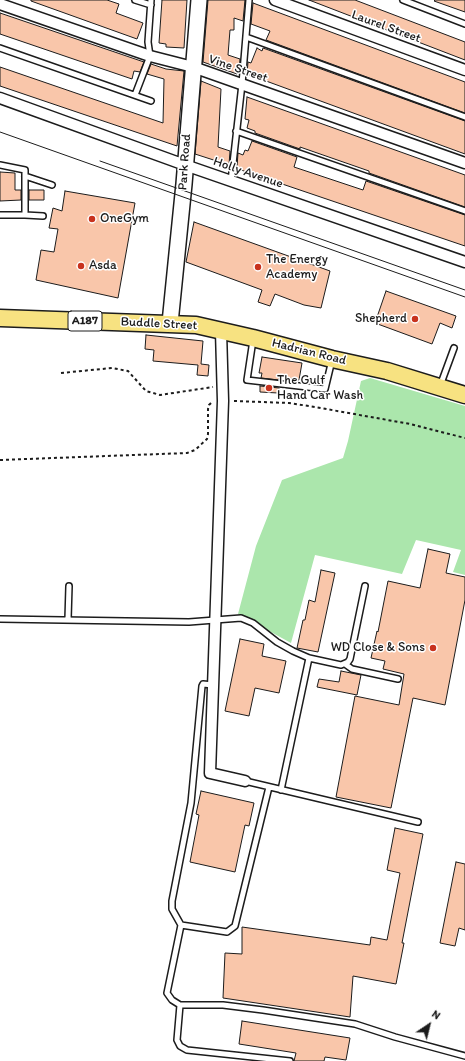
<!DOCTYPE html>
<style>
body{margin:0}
#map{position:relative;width:465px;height:1061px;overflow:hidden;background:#fff;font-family:Itim,sans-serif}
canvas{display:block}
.north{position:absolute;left:409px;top:1005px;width:40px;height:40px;-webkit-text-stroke:3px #fff;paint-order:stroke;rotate:35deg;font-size:11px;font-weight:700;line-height:16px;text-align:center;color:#1c1c1c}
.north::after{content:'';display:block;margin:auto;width:14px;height:18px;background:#1c1c1c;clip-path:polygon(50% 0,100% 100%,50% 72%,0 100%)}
</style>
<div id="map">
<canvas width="465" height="1061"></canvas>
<div class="north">N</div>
</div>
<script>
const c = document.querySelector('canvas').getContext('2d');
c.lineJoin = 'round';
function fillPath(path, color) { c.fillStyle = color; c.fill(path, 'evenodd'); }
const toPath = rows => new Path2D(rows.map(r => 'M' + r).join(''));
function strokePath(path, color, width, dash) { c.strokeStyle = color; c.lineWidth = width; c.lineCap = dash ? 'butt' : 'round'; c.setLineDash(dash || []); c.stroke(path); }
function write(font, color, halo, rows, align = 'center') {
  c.font = font + ' Itim,sans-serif'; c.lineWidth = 3; c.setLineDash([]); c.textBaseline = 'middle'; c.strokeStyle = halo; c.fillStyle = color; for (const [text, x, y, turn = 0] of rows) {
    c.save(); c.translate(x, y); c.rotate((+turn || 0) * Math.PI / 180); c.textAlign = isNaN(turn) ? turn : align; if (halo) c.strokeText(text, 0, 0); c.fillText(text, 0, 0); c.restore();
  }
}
fillPath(toPath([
 [370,378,465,406,465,575,453,572,461,550,416,540,402,574,315,555,291,643,238,614,256,546,282,480,343,458,348,441,361,381]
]), '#abe6ac');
const building = toPath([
 [31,0,107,0,119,4,116,13,143,23,137,39,31,1,31,0],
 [162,0,187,0,184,48,166,47,166,44,159,43,162,0],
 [208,0,245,0,243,21,234,18,234,30,230,30,228,55,240,59,239,72,237,71,237,74,203,62,208,0],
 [309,0,355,0,465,42,465,60,309,0],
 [435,0,465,0,465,12,434,1,435,0],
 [253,3,465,82,465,113,266,40,270,31,251,24,253,3],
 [0,13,144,62,140,72,134,71,132,79,0,34,0,13],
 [257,48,262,51,263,48,465,121,465,154,247,74,248,62,251,63,257,48],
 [151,64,166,69,184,71,177,146,0,86,0,67,163,123,164,79,147,74,151,64],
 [201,81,221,89,218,147,230,151,229,165,195,154,201,81],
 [247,97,465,175,465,207,369,173,369,171,300,147,300,149,255,133,255,131,247,128,249,120,245,119,247,97],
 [252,141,297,157,294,167,363,190,366,181,465,215,465,246,238,169,239,168,237,167,238,153,243,155,245,150,248,151,252,141],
 [0,172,15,173,15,190,21,190,21,200,0,201,0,172],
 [29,190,44,190,44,200,29,200,29,190],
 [65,191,135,203,118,298,36,280,41,250,54,252,58,229,49,228,53,208,62,211,65,191],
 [194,222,330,271,321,308,304,305,275,294,270,306,258,302,262,290,186,262,194,222],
 [386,291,456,316,452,328,440,323,432,344,375,323,386,291],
 [146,335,203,341,201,364,209,365,208,376,197,375,198,365,153,361,154,350,145,349,146,335],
 [262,357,302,363,299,380,279,376,279,380,261,378,262,373,259,373,262,357],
 [260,386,279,388,278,393,260,392,260,386],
 [428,549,450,554,446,573,465,577,465,600,445,705,413,698,391,808,336,797,355,696,399,705,404,674,383,669,385,661,371,658,377,631,378,632,388,581,420,588,428,549],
 [321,570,335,573,318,652,297,648,303,620,305,620,309,600,315,602,321,570],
 [240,639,264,644,262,656,286,661,279,693,255,688,249,716,225,711,240,639],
 [341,671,361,675,357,695,317,687,319,679,339,682,341,671],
 [201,791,254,803,249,826,245,825,235,872,190,862,199,815,196,814,201,791],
 [395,828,423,834,402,943,404,943,396,984,353,976,350,1017,223,998,225,953,242,954,242,927,370,945,371,937,387,940,400,873,387,870,395,828],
 [456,862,465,864,465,930,459,928,455,946,440,943,456,862],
 [242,1021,350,1038,346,1060,325,1057,324,1061,294,1061,296,1053,239,1044,242,1021]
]);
fillPath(building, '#f9c6aa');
strokePath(building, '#1c1c1c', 1);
const lane = toPath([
 [135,0,151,5],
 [403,0,465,24],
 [246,37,465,117],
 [0,48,151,101],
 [135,95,150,56,148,42,151,0],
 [236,131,465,211],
 [0,165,25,170,25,215,0,215],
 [25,176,52,185],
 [231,181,242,84,249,0],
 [25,215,43,216],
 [253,340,247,380,325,389,332,360],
 [440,386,454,348],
 [0,619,189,622,241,618,253,623,277,642,293,651,309,658,341,665,348,662,350,659,365,586],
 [68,619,69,586],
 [345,664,352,669,398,679],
 [213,685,203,684,202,686,191,803,172,901,172,909,181,925,227,932,235,926,269,787],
 [245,781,418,822],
 [281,790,309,658],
 [181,925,167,993,172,1000,180,1005,223,1005,263,1010,355,1024,395,1037,465,1056],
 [180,1005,177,1040,180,1046,187,1050,290,1061]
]);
const street = toPath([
 [275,0,465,70],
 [0,4,150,56,193,67,465,163],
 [0,98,185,165,465,262],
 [221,331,223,401,210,773,245,781]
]);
const secondary = toPath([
 [170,323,184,184,199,0]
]);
const primary = toPath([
 [0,318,196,325,253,338,332,359,387,371,465,395]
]);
strokePath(lane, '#1c1c1c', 8);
strokePath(street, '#1c1c1c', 13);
strokePath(secondary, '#1c1c1c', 18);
strokePath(primary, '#1c1c1c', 19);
strokePath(toPath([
 [61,373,112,368,128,371,146,391,160,395,213,387],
 [234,401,289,403,315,407,410,424,465,438],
 [0,460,187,453,195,450,207,439,208,434,208,409,209,405,212,402]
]), '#1c1c1c', 2, [3, 3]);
strokePath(lane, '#fff', 5);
strokePath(street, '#fff', 10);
strokePath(secondary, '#fff', 15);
strokePath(primary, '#f7e281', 16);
strokePath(toPath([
 [0,132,465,297],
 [100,161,465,290]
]), '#1c1c1c', 1);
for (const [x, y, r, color] of [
 [92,219,4,"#c8321e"],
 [81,266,4,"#c8321e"],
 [258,267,4,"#c8321e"],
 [415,319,4,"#c8321e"],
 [269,388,4,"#c8321e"],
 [433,648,4,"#c8321e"]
]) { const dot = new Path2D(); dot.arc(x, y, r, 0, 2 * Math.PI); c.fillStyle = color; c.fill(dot); strokePath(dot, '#fff', 1.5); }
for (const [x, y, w] of [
 [85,321,34]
]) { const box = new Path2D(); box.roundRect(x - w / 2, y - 10, w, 20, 3); c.fillStyle = '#fff'; c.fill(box); strokePath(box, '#1c1c1c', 1); }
write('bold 12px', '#1c1c1c', null, [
 ["A187",85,321]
]);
write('13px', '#1c1c1c', '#fff', [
 ["Laurel Street",386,27,20],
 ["Vine Street",238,69,19],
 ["Park Road",185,162,-86],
 ["Holly Avenue",248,173,19],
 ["Buddle Street",159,324,3],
 ["Hadrian Road",309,352,14]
]);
write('13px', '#1c1c1c', '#fff', [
 ["OneGym",100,219],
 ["The Energy",266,260],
 ["Academy",266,275],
 ["Asda",89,266],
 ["Shepherd",407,319,"right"],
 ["The Gulf",277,381],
 ["Hand Car Wash",277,396],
 ["WD Close & Sons",425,648,"right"]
], 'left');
</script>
